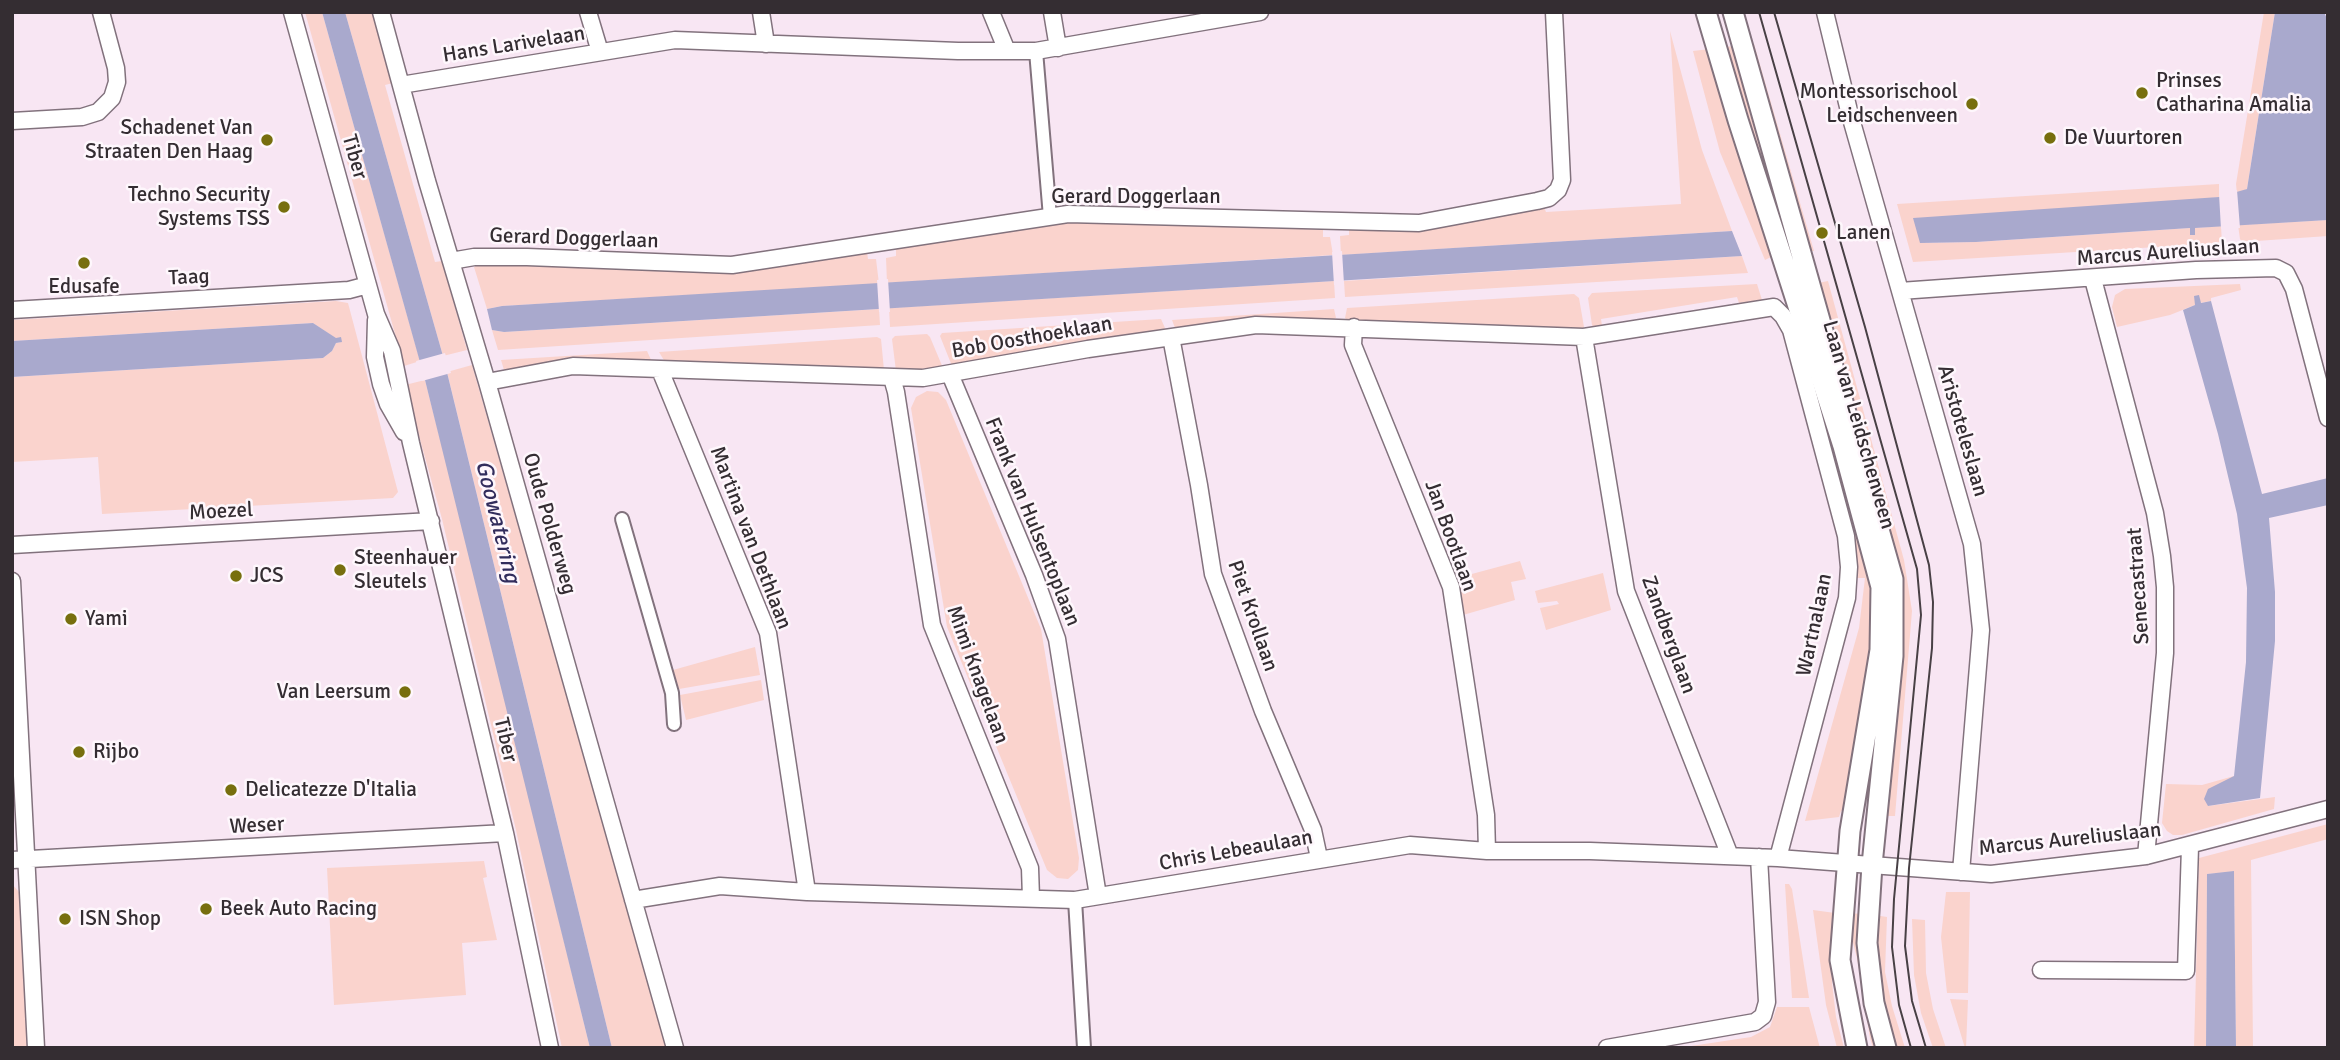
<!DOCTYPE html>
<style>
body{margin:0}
#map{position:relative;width:2340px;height:1060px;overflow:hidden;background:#f8e6f3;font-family:Signika,sans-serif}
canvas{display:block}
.frame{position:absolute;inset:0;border:14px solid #342d32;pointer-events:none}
</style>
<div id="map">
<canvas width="2340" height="1060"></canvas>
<div class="frame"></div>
</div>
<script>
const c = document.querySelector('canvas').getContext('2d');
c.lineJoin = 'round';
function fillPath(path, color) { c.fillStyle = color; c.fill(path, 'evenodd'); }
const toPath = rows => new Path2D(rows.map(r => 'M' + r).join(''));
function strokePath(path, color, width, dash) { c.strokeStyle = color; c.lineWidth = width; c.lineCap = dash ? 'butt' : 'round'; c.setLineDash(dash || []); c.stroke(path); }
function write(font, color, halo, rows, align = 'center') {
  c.font = font + ' Signika,sans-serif'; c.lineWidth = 5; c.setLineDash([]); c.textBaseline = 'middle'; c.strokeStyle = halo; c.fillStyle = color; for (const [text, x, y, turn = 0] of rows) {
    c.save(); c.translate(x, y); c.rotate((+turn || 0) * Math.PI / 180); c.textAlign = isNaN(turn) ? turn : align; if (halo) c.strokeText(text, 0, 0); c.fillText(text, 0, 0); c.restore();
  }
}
fillPath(toPath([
 [305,12,322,12,420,361,404,366],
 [345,12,372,12,393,83,385,85,435,262,442,261,467,350,443,356],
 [2264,12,2275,12,2247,189,2237,194,2236,184],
 [1670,31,1702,150,1732,231,1341,255,1340,236,1349,235,1349,228,1544,207,1546,212,1681,204],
 [1754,44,1814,251,1808,251,1748,45],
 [1736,46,1794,251,1788,254,1723,47],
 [1710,49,1775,255,1765,260,1720,152,1693,51],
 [2219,184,2219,197,1920,243,1976,242,2190,228,2191,235,2195,235,2195,228,2221,226,2222,243,1913,262,1897,204],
 [2328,220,2328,236,2242,242,2240,239,2238,225],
 [1068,221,1323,227,1323,237,1330,237,1333,255,887,283,886,258,896,256,896,247],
 [867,252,868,259,876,259,879,284,502,306,487,309,474,267,483,262,735,272],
 [1742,256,1748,273,1345,297,1344,281],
 [1334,281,1335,298,890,327,889,308],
 [1828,281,1904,560,1912,611,1895,816,1883,816,1902,606,1818,283],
 [1757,284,1762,300,1739,303,1737,297,1601,319,1602,326,1594,328,1592,325,1588,298,1592,293],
 [2240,284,2241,290,2211,298,2211,301,2200,303,2195,296,2195,305,2170,315,2117,327,2112,307,2115,295,2125,289],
 [1574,294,1579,298,1584,327,1582,329,1347,320,1345,318,1347,308],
 [336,301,348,303,398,492,393,498,102,514,98,457,12,462,12,377,323,358,332,351,336,343,341,342,313,323,12,341,12,320],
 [879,309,880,325,498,350,492,330,504,332],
 [1334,309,1336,318,1334,319,1253,317,1175,328,1172,320],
 [1161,319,1165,328,1163,330,952,366,940,336,942,333],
 [927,334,930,337,943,368,921,372,896,371,892,339,895,336],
 [877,337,881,339,884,370,665,362,659,352],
 [647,351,652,362,573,359,504,370,501,360],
 [472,365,668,1048,612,1048,447,372],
 [425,380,476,579,590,1048,562,1048,516,830,442,519,405,385],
 [927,391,938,392,946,400,1041,629,1079,858,1078,870,1068,879,1057,878,1047,870,947,627,911,408,916,397],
 [1860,529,1875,590,1873,648,1846,811,1841,811,1839,817,1805,821,1859,628,1865,578,1857,578,1855,531],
 [1520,561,1526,579,1511,582,1515,600,1463,615,1457,578],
 [1603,573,1611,610,1546,630,1540,608,1559,604,1557,601,1538,603,1535,591],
 [755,647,760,675,679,689,673,670],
 [761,680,764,700,686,720,680,695],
 [2234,776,2208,806,2275,797,2274,809,2182,835,2173,835,2167,831,2162,823,2166,784,2202,785],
 [2328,824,2328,839,2251,860,2253,1048,2236,1048,2234,872,2207,874,2206,1048,2194,1048,2199,858],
 [484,861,487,877,483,878,497,940,462,943,466,995,334,1005,327,868],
 [12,884,19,892,28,1048,12,1048],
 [1785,884,1789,884,1792,889,1809,998,1792,998],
 [1946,892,1970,892,1968,993,1947,993,1941,937],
 [1813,910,1835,913,1832,983,1836,1017,1844,1048,1837,1048,1826,1005],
 [1848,913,1862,914,1881,1048,1873,1048,1870,1038,1857,958,1849,927],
 [1874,915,1887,917,1885,972,1892,1006,1905,1048,1892,1048,1881,1008],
 [1912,919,1925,920,1926,973,1933,1009,1946,1048,1933,1048,1921,1013,1914,975],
 [1950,999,1968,1000,1966,1048,1965,1048],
 [1777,1007,1809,1007,1820,1048,1678,1048,1751,1037,1770,1027]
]), '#fad3cd');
fillPath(toPath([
 [322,12,345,12,443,356,612,1048,590,1048,425,380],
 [2275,12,2324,12,2328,21,2328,220,2195,228,2195,235,2190,235,2190,228,1976,242,1920,243,1913,218,2219,197,2247,189],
 [1732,231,1742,256,504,332,492,330,487,309,502,306],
 [2199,295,2201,303,2211,301,2262,494,2328,478,2328,505,2269,518,2275,592,2275,641,2260,798,2208,806,2204,799,2208,789,2234,776,2246,662,2247,588,2237,514,2218,434,2183,310,2195,305,2194,296],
 [313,323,336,338,341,337,342,342,336,343,332,351,323,358,12,377,12,341],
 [2234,871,2236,1048,2206,1048,2207,874]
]), '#a9a9cd');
fillPath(toPath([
 [2237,190,2240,228,2221,229,2219,194],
 [1342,251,1344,284,1334,285,1332,252],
 [888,279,890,312,879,312,877,280],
 [445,353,451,373,422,381,416,361]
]), '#f8e6f3');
const pedestrian = toPath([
 [1036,51,1050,217],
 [622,519,672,693,674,724],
 [1075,900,1084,1048]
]);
const minor = toPath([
 [292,12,376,314,392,351,411,443,505,833,550,1048],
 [381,12,427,181,487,382,675,1048],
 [588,12,600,52],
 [761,12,766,44],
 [991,12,1007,51],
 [1052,12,1058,48],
 [1825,12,1850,115,1972,544,1981,630,1961,872],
 [401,85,675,40,958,51,1036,51,1260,12],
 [12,121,82,117,98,112,112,98,117,82,116,68,101,12],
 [451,261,474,257,527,257,732,265,1068,214,1419,223,1537,201,1549,198,1558,190,1562,180,1554,12],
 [2093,279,2155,513,2162,556,2165,587,2165,653,2146,856],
 [1900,291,2196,270,2276,268,2286,273,2294,289,2328,418],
 [12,310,349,290,368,285],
 [376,320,375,357,381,384,388,404,404,432],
 [1354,327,1353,345,1451,587,1486,815,1487,851],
 [1171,337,1199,485,1213,574,1263,711,1313,830,1319,858],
 [1584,337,1626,591,1730,856],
 [660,370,768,633,807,892],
 [950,374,1034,575,1057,639,1098,896],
 [892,378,896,392,932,625,1030,868,1031,898],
 [487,382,573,366,923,378,1088,349,1256,325,1584,337,1774,307,1783,316,1791,330,1846,536,1849,567,1847,598,1778,858],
 [12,545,431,521],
 [12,581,36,1048],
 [12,860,505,833],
 [633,900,720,886,807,892,1075,900,1410,845,1487,851,1590,851,1778,858,1991,874,2146,856,2328,809],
 [2041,970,2186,971,2190,847],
 [1607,1048,1755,1022,1763,1016,1767,1002,1759,857]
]);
const tertiary = toPath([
 [1706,12,1738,120,1843,446,1881,587,1880,650,1850,831,1840,960,1857,1048],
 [1733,12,1893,579,1893,656,1872,865,1867,943,1874,1003,1886,1048]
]);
strokePath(pedestrian, '#82727d', 16);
strokePath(minor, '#82727d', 19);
strokePath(tertiary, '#82727d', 23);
strokePath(pedestrian, '#fff', 12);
strokePath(minor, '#fff', 16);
strokePath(tertiary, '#fff', 19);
strokePath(toPath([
 [1759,12,1917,569,1921,615,1894,899,1892,947,1899,1005,1911,1048],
 [1774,12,1865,327,1929,565,1933,602,1932,648,1909,868,1905,946,1912,1001,1926,1048]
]), '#484045', 2);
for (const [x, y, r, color] of [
 [2142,93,7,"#776f0e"],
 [1972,104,7,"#776f0e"],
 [2050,138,7,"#776f0e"],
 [267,140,7,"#776f0e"],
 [284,207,7,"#776f0e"],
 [1822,233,7,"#776f0e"],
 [84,263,7,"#776f0e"],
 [340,570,7,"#776f0e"],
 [236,576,7,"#776f0e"],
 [71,619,7,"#776f0e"],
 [405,692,7,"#776f0e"],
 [79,752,7,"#776f0e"],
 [231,790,7,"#776f0e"],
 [206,909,7,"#776f0e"],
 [65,919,7,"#776f0e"]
]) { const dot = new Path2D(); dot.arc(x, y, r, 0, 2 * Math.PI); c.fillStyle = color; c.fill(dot); strokePath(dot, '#fef7fc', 2.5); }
write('21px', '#342d32', '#fef7fc', [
 ["Hans Larivelaan",514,45,-9],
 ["Tiber",354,157,74],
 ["Gerard Doggerlaan",1136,197],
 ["Gerard Doggerlaan",574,239,2],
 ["Marcus Aureliuslaan",2168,253,-4],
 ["Taag",189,278,-3],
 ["Bob Oosthoeklaan",1032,338,-10],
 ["Laan van Leidschenveen",1858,425,74],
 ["Aristoteleslaan",1962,431,74],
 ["Moezel",221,512,-3],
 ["Frank van Hulsentoplaan",1032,522,68],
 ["Oude Polderweg",549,524,74],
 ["Jan Bootlaan",1450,536,70],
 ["Martina van Dethlaan",750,538,69],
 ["Senecastraat",2139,586,-94],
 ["Piet Krollaan",1252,616,71],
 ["Wartnalaan",1815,625,-78],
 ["Zandberglaan",1668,635,70],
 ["Mimi Knagelaan",977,675,70],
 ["Tiber",505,740,77],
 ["Weser",257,826,-3],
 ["Marcus Aureliuslaan",2070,840,-6],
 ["Chris Lebeaulaan",1236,851,-10]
]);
write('21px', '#342d32', '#fef7fc', [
 ["Prinses",2156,81],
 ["Catharina Amalia",2156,105],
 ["Montessorischool",1958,92,"right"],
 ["Leidschenveen",1958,116,"right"],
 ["Schadenet Van",253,128,"right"],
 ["Straaten Den Haag",253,152,"right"],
 ["De Vuurtoren",2064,138],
 ["Techno Security",270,195,"right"],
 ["Systems TSS",270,219,"right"],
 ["Lanen",1836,233],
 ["Edusafe",84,287,"center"],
 ["Steenhauer",354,558],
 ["Sleutels",354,582],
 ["JCS",250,576],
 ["Yami",85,619],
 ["Van Leersum",391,692,"right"],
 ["Rijbo",93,752],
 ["Delicatezze D'Italia",245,790],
 ["Beek Auto Racing",220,909],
 ["ISN Shop",79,919]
], 'left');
write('italic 23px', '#322d5c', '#fef7fc', [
 ["Goowatering",497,522,76]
]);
</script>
